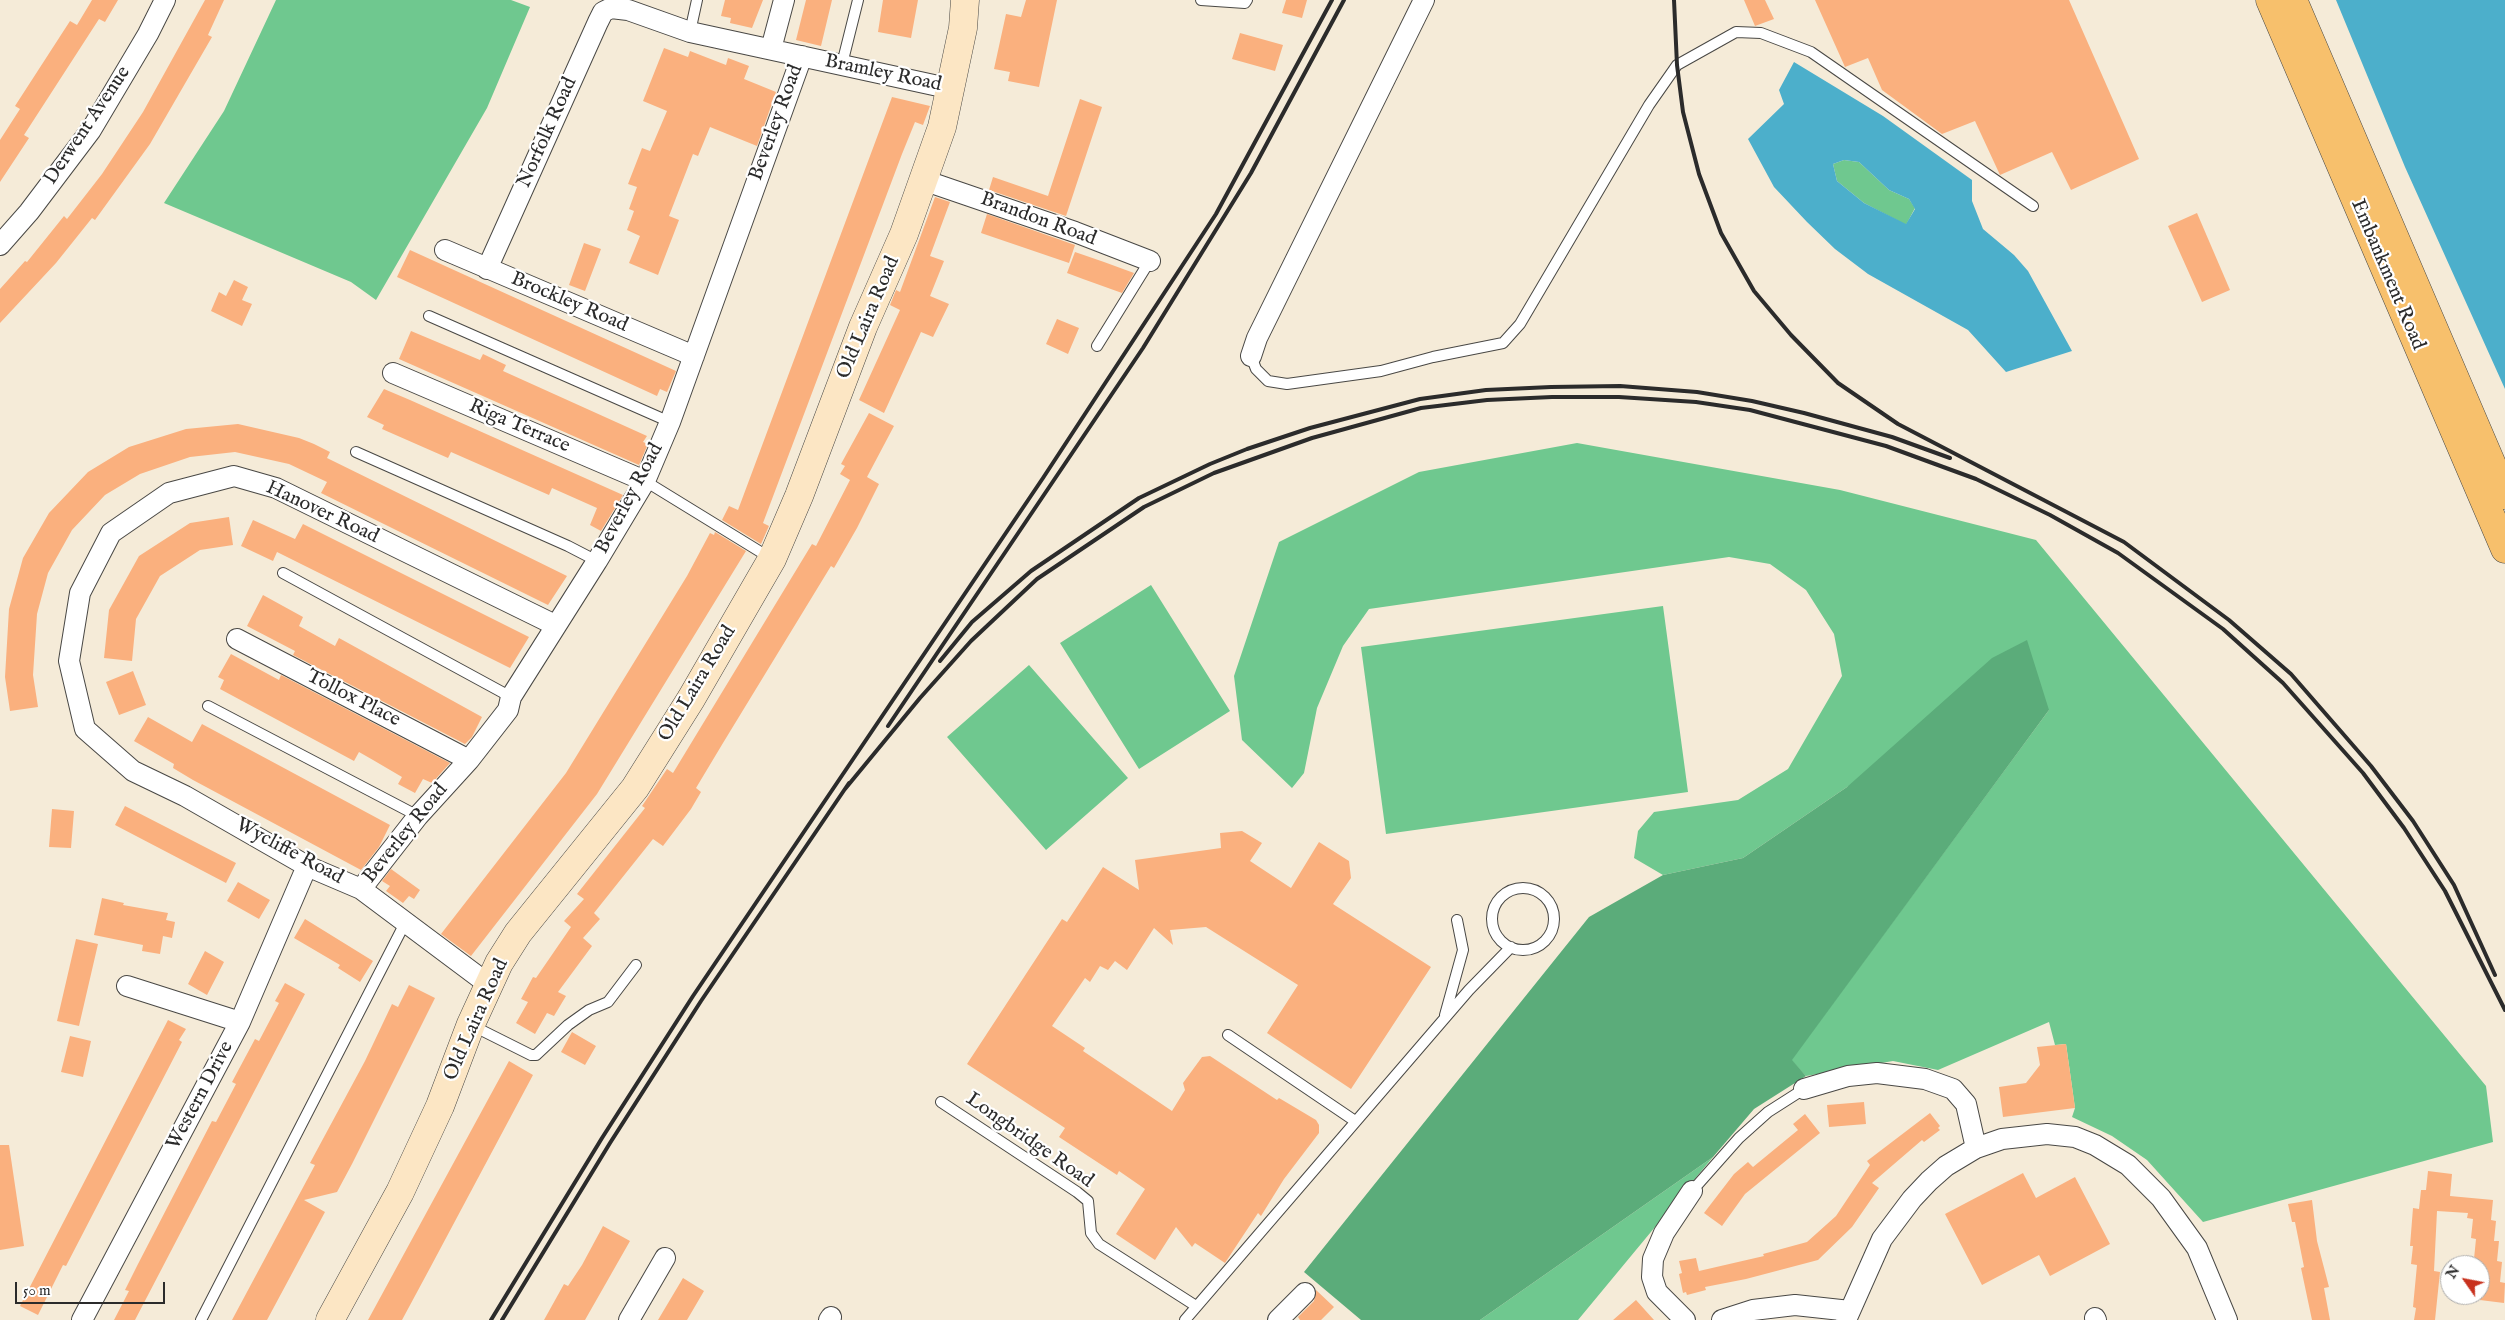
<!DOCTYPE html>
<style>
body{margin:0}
#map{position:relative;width:2505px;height:1320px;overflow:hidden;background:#f5ebd8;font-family:"IM FELL English",serif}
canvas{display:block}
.north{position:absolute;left:2440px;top:1255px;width:50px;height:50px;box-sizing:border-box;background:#fff;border:1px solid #aaa;border-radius:50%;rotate:303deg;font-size:14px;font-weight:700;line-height:20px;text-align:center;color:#2b2b2b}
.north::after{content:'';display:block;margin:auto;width:18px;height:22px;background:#c8321e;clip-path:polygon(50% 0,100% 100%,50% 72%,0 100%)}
.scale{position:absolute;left:15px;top:1282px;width:150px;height:22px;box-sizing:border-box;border:2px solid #2b2b2b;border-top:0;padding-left:6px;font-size:15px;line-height:18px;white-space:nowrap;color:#2b2b2b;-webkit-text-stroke:4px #fff;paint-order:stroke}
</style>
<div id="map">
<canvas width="2505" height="1320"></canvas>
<div class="north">N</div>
<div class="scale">50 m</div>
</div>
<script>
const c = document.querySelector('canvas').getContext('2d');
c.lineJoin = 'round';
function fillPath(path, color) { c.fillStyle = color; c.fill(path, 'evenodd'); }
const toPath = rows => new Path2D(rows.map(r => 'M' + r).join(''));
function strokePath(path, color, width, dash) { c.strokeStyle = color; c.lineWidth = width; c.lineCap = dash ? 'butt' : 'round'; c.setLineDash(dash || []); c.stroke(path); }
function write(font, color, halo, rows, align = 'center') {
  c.font = font + ' "IM FELL English",serif'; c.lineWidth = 4.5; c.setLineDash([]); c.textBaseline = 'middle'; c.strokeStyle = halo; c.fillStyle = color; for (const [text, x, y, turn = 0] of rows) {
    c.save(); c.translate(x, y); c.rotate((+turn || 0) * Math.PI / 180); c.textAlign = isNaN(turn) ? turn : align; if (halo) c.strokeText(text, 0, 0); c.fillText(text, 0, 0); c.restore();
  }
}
fillPath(toPath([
 [276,0,511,0,530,7,487,108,376,300,351,282,164,203,224,111],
 [1844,160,1859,162,1889,190,1909,199,1915,208,1906,225,1864,203,1837,181,1833,164],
 [1577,443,1840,490,2036,540,2486,1086,2493,1142,2203,1222,2147,1160,2112,1136,2072,1117,2075,1108,2066,1044,2055,1045,2049,1022,1938,1070,1893,1061,1806,1076,1791,1060,2049,710,1847,787,1743,858,1663,875,1634,858,1638,831,1654,812,1738,800,1788,769,1842,676,1834,634,1806,590,1770,564,1729,557,1369,609,1343,646,1317,708,1304,773,1292,788,1242,740,1234,676,1279,542,1419,472],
 [1151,585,1230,711,1139,769,1060,643],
 [1663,606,1688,792,1386,834,1361,647],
 [1029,665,1128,778,1046,850,947,737],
 [1713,1157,1578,1320,1480,1320]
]), '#6fc88f');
fillPath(toPath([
 [2027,640,2049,710,1792,1060,1806,1076,1754,1109,1713,1157,1480,1320,1361,1320,1304,1272,1589,917,1663,875,1743,858,1847,787,1992,658]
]), '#5bac7a');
fillPath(toPath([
 [2336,0,2505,0,2505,389,2405,167],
 [1794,62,1883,116,1972,180,1972,201,1983,229,2014,255,2028,271,2072,351,2006,372,1968,330,1868,274,1835,249,1807,222,1774,187,1748,139,1784,104,1779,90],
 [1844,160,1859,162,1889,190,1909,199,1915,209,1906,224,1864,203,1837,181,1833,164]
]), '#4cafcb');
fillPath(toPath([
 [92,0,118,0,105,22,99,19,24,135,29,138,0,182,0,140,20,109,15,106,70,21,77,25],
 [205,0,224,0,208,35,212,37,150,144,95,220,92,218,56,263,0,323,0,289,25,261,27,262,64,216,67,219,102,174,143,112],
 [725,0,763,0,752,28,730,23,731,18,721,16],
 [806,0,832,0,821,46,796,40],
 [883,0,918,0,911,38,878,32],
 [1026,0,1057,0,1039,87,1008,81,1010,72,994,69,1006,14,1021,17],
 [1286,0,1307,0,1302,18,1282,13],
 [1744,0,1765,0,1774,19,1755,26],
 [1815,0,2069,0,2139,159,2071,190,2052,152,2000,175,1975,121,1942,134,1882,90,1868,58,1845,67],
 [1240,33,1283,45,1275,71,1232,59],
 [664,48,688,57,690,51,726,65,728,58,749,66,744,79,776,92,757,146,710,127,698,156,693,154,669,216,679,220,658,275,629,263,640,236,627,230,634,211,629,209,637,187,628,184,642,148,650,151,667,111,643,101],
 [892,97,930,106,923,125,915,122,902,154,763,523,769,526,761,544,722,520,729,506,738,510],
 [1080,99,1102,107,1066,216,989,190,993,177,1048,196],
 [935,197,950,202,930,256,944,261,930,296,949,304,933,337,921,332,884,413,859,400,900,310,890,305,896,290,900,292],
 [2197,213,2230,290,2202,302,2168,226],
 [987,214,1075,245,1069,263,981,233],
 [584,243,601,249,585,291,569,285],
 [410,250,676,371,667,392,660,389,657,396,397,277],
 [1075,252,1104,262,1134,273,1122,293,1083,279,1067,273],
 [234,280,248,287,242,300,252,304,242,326,211,311,219,292,226,296],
 [1057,319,1079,328,1068,354,1046,344],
 [411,331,480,360,483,354,506,365,503,371,647,436,643,442,648,444,639,465,399,359],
 [384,389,410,400,623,495,601,531,590,525,597,508,552,488,549,495,451,452,448,458,382,429,384,425,367,417],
 [869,413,894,426,867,477,879,484,857,528,834,568,831,566,723,743,696,788,701,792,691,809,663,846,653,839,594,913,600,919,583,938,592,946,558,992,566,996,554,1016,547,1013,535,1034,516,1023,528,1002,521,999,533,977,536,978,571,927,564,921,584,899,577,894,645,808,642,806,667,769,673,773,812,544,816,546,850,480,840,474,845,466,841,464],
 [238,424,299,438,314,444,330,452,327,458,567,576,548,605,321,493,327,482,289,464,235,452,190,457,140,474,105,495,72,530,48,573,37,614,33,675,38,707,10,711,5,677,9,609,23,558,49,513,88,472,129,447,186,429],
 [229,517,233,545,200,550,160,576,136,619,132,661,104,658,109,610,139,556,190,523],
 [253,520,295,539,303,524,529,637,510,668,277,552,273,561,241,546],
 [715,532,746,551,597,794,471,956,441,934,566,773,687,576,710,533,714,535],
 [263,595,303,617,299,626,335,646,339,638,482,717,472,737,465,744,293,655,295,651,247,626],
 [231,654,279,680,281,675,450,763,432,783,423,779,415,793,398,784,402,777,373,760,359,752,354,761,220,689,224,680,218,677],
 [133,671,146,705,119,715,106,682],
 [148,717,192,742,202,724,390,825,379,847,361,870,193,780,173,768,174,764,134,741],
 [125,806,236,863,226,883,115,825],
 [52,809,74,811,71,848,49,847],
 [1242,831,1262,843,1250,861,1291,888,1319,842,1349,861,1351,878,1333,904,1431,967,1351,1089,1267,1033,1298,985,1206,927,1170,930,1173,945,1154,928,1127,970,1115,961,1108,970,1100,966,1090,982,1085,978,1052,1026,1085,1048,1083,1051,1172,1111,1185,1090,1183,1083,1202,1057,1210,1056,1277,1100,1279,1098,1316,1120,1319,1125,1319,1133,1284,1179,1261,1216,1258,1213,1225,1263,1195,1243,1192,1247,1176,1227,1155,1260,1116,1234,1145,1189,1119,1171,1117,1175,1059,1137,1065,1128,967,1064,1062,919,1067,922,1103,867,1139,890,1135,860,1221,848,1220,833],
 [391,869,420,890,414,899,409,896,403,903,386,891,390,886,382,881],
 [238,882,270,900,259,919,227,901],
 [102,898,124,903,123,905,168,913,166,920,175,922,172,938,163,936,160,954,142,951,143,945,94,935],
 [305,919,373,961,360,982,338,968,340,965,294,938],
 [76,939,98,944,79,1026,57,1021],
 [205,951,224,962,207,995,188,984],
 [285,983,305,994,135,1320,114,1320,129,1291,125,1290,138,1264,212,1121,216,1122,236,1084,232,1082,255,1039,259,1041,279,1003,275,1001],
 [409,985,435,998,352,1164,337,1192,304,1200,325,1212,267,1320,232,1320,315,1165,310,1163,365,1061,392,1004,398,1007],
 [168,1020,186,1029,179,1040,182,1042,66,1266,63,1265,38,1315,20,1306],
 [572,1032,596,1046,585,1065,561,1052],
 [70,1036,91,1041,83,1077,61,1072],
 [2066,1044,2075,1108,2003,1117,1999,1087,2026,1083,2040,1065,2037,1047],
 [509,1061,533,1075,430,1268,402,1320,368,1320],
 [1864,1102,1866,1124,1829,1127,1827,1105],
 [1930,1113,1940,1126,1938,1128,1940,1130,1924,1142,1922,1140,1872,1183,1879,1188,1852,1227,1818,1260,1746,1279,1705,1287,1706,1290,1687,1295,1686,1292,1683,1293,1679,1274,1682,1273,1679,1261,1696,1258,1699,1271,1764,1256,1763,1254,1807,1242,1836,1216,1870,1165,1867,1161],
 [1805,1114,1820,1133,1745,1194,1722,1226,1704,1213,1734,1174,1748,1162,1753,1167,1798,1130,1793,1124],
 [0,1145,9,1145,24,1246,0,1250],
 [2428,1171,2452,1174,2450,1196,2493,1200,2491,1220,2496,1221,2494,1241,2499,1241,2497,1261,2502,1262,2500,1282,2505,1283,2504,1303,2480,1300,2483,1280,2480,1280,2479,1260,2474,1259,2476,1239,2471,1238,2473,1219,2467,1218,2468,1213,2437,1211,2434,1271,2440,1272,2435,1320,2414,1320,2416,1308,2413,1307,2417,1265,2411,1264,2413,1246,2410,1246,2413,1208,2419,1209,2421,1190,2426,1190],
 [2023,1173,2036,1198,2075,1177,2110,1244,2050,1276,2039,1255,1982,1285,1945,1214],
 [2312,1200,2317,1241,2329,1287,2324,1288,2330,1320,2312,1320,2301,1268,2304,1267,2295,1222,2292,1222,2288,1204],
 [603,1226,630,1241,585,1320,544,1320,564,1284,568,1286,582,1265],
 [683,1278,704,1291,687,1320,658,1320],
 [1316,1290,1334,1307,1321,1320,1300,1320,1298,1317,1314,1301],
 [1636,1300,1654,1320,1613,1320]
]), '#fab07e');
const service = toPath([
 [1201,0,1245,3,1247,0],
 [690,32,697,0],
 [842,64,858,0],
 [429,316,670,422],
 [1097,346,1149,262],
 [1251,356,1256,369,1268,381,1287,384,1381,371,1433,357,1503,343,1520,324,1649,105,1677,65,1736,32,1761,33,1811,52,2033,206],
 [356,452,568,546,597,561],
 [645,481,772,559],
 [283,573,511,697],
 [208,706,418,816],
 '1492 919a31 31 0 1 1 62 0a31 31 0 1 1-62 0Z',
 [1445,1015,1463,950,1457,920],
 [471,1025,531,1055,536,1055,568,1025,589,1010,608,1002,636,965],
 [1228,1035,1355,1121],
 [941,1102,1077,1192,1088,1201,1091,1233,1099,1244,1196,1306],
 [1692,1191,1739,1138,1768,1112,1804,1089],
 [201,1320,405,923],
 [1185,1320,1469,990,1511,947]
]);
const minor = toPath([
 [611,8,628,10,690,32,952,89],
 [771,49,784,0],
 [923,180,1075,232,1150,261],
 [0,245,29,212,91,130,148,34,165,0],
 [445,250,694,356],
 [487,269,598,22,603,12,611,8],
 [1251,356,1257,338,1424,0],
 [393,373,645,481],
 [237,639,469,760],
 [361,889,418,816,469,760,508,710,511,697,597,561,645,481,670,422,802,56],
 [488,984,361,889,307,866,185,796,133,771,85,729,69,661,80,593,111,533,169,493,234,476,276,488,555,625],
 [127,986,240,1022],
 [1804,1089,1848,1076,1877,1073,1925,1079,1953,1089,1966,1104,1976,1148],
 [2095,1318,2096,1320],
 [82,1320,240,1022,307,866],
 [629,1320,665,1258],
 [829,1320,831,1317],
 [1278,1320,1305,1293],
 [1685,1320,1657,1292,1652,1277,1653,1259,1664,1233,1692,1191],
 [1722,1320,1753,1310,1795,1305,1850,1311],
 [1846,1320,1882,1239,1912,1199,1929,1181,1946,1166,1976,1148,2002,1139,2047,1134,2075,1137,2095,1145,2128,1165,2161,1198,2197,1248,2227,1320]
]);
const secondary = toPath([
 [330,1320,400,1192,440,1106,471,1024,499,963,518,933,635,788,691,699,772,559,799,496,863,327,904,234,942,127,963,28,965,0]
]);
const primary = toPath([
 [2270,0,2505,549],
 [2293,0,2505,495]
]);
strokePath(service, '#494845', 12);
strokePath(minor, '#494845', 22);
strokePath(secondary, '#494845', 29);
strokePath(primary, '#494845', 29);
strokePath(service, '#fff', 10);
strokePath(minor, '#fff', 20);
strokePath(secondary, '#fce6c4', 28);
strokePath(primary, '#f7c06c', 28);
strokePath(toPath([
 [1674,0,1677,65,1683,112,1699,174,1721,233,1754,291,1791,335,1838,383,1898,424,2124,542,2229,620,2291,674,2371,766,2413,821,2454,885,2495,975],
 [940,661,972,622,1031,571,1139,498,1210,464,1247,449,1310,428,1420,399,1486,390,1551,387,1620,386,1697,392,1752,401,1804,413,1892,437,1950,458],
 [888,726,1143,348,1251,173,1344,0],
 [845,789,920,698,971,641,1037,579,1144,507,1214,473,1312,438,1421,408,1487,400,1552,397,1619,397,1696,402,1750,410,1886,446,1976,479,2050,515,2118,553,2223,629,2283,683,2363,773,2404,828,2445,891,2505,1010],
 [491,1320,602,1138,693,996,1043,478,1216,214,1332,0],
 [502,1320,610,1143,701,1001,849,783]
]), '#2b2b2b', 4);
write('20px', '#2b2b2b', '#fff', [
 ["Bramley Road",883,74,12],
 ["Beverley Road",777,123,-70],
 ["Derwent Avenue",88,126,-56],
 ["Norfolk Road",548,133,-66],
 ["Brandon Road",1038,220,20],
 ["Embankment Road",2387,275,67],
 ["Brockley Road",569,303,23],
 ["Old Laira Road",869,318,-67],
 ["Riga Terrace",519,427,23],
 ["Beverley Road",630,499,-62],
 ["Hanover Road",322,513,25],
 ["Old Laira Road",698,684,-59],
 ["Tollox Place",353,699,27],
 ["Beverley Road",406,834,-51],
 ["Wycliffe Road",289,852,28],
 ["Old Laira Road",477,1020,-66],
 ["Western Drive",201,1096,-62],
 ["Longbridge Road",1029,1141,35]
]);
</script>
